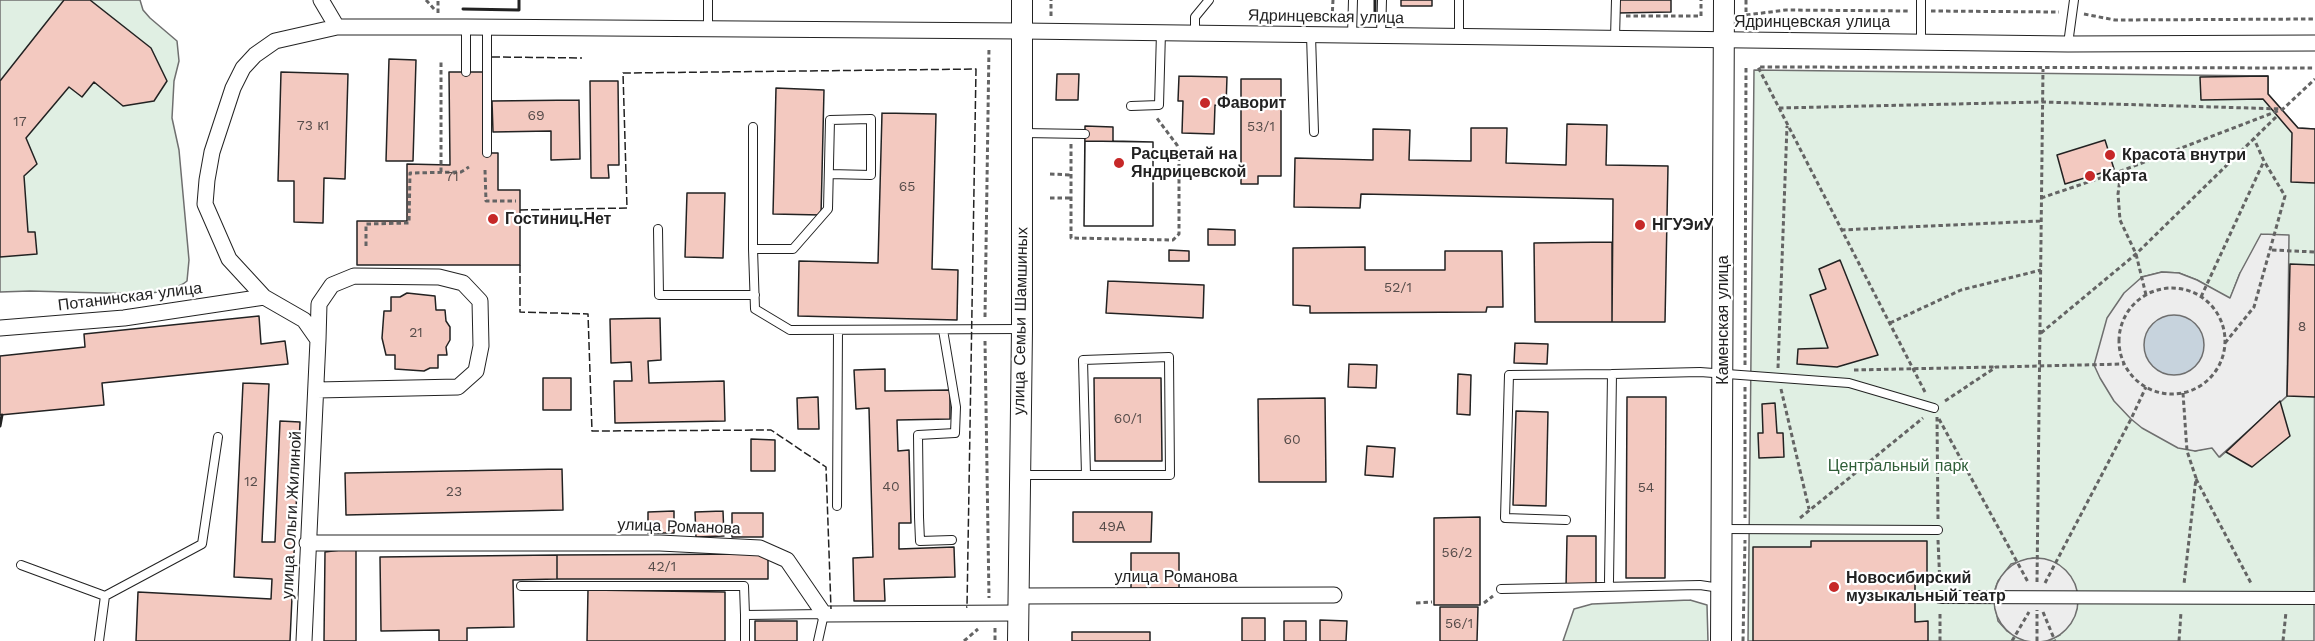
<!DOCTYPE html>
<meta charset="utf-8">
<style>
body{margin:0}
canvas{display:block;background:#fff}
</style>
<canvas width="2315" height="641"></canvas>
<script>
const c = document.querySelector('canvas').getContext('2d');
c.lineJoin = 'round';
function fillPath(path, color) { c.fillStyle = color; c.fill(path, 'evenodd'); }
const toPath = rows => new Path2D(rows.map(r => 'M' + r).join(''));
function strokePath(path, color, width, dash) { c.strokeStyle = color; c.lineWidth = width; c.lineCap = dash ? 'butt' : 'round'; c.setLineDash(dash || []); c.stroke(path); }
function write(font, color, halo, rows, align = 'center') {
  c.font = font + ' "Work Sans",sans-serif'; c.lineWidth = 4.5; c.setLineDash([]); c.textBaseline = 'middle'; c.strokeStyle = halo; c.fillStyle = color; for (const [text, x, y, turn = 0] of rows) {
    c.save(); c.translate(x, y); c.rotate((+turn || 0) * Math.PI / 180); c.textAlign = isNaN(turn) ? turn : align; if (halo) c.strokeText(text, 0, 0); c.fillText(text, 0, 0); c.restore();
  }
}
const green = toPath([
 [0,0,140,0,143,10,150,18,177,41,179,61,174,81,172,118,179,150,189,260,187,281,183,284,168,291,141,294,30,291,0,292,0,0],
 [1754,70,2268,76,2268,94,2298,128,2315,129,2314,641,2047,641,2060,635,2057,564,2043,559,2033,558,2011,564,1998,581,1993,595,1998,621,2007,631,2026,641,1748,641,1754,70],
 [2162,272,2179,273,2197,280,2230,299,2240,273,2287,396,2220,457,2212,447,2195,451,2142,277,2162,272],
 [1690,600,1707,605,1708,641,1563,641,1574,609,1592,604,1690,600]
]);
fillPath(green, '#e0efe3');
strokePath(green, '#6f6f6f', 1.5);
const parking = toPath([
 [2261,234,2289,235,2287,396,2219,457,2212,448,2195,451,2178,448,2142,428,2131,419,2114,401,2100,378,2094,365,2107,318,2124,293,2142,277,2162,272,2179,273,2197,280,2230,298,2240,273,2261,234],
 '1994 600a42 42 0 1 1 84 0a42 42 0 1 1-84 0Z'
]);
fillPath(parking, '#ededed');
strokePath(parking, '#6f6f6f', 1.5);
const water = toPath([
 '2144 345a30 30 0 1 1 60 0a30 30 0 1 1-60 0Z'
]);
fillPath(water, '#c7d3dd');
strokePath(water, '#6f6f6f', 1.5);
const building = toPath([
 [64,0,90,0,151,48,167,81,154,101,123,106,94,82,82,97,69,87,26,138,37,164,24,176,28,232,35,232,37,254,0,257,0,81,64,0],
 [1401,0,1432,0,1432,6,1401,6,1401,0],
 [1617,0,1671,0,1671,12,1617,13,1617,0],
 [389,59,416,60,413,161,386,161,389,59],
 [281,72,348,74,345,179,324,178,323,223,294,222,294,181,278,181,281,72],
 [449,72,483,72,483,153,498,153,498,190,520,190,520,265,357,265,357,221,407,221,407,164,450,165,449,72],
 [1057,74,1079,74,1078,100,1056,100,1057,74],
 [1179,76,1227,77,1226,106,1215,105,1214,134,1182,133,1183,101,1178,101,1179,76],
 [2268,76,2268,94,2298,128,2315,129,2315,183,2291,182,2292,133,2263,99,2201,100,2200,77,2268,76],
 [1241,79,1281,79,1281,176,1258,176,1258,184,1241,184,1241,79],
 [590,81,618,81,619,165,608,165,609,178,591,178,590,81],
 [776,88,824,90,821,215,773,214,776,88],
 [579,100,580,159,551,160,551,131,493,132,492,101,579,100],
 [882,113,936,114,932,269,958,270,957,320,798,316,799,261,878,263,882,113],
 [1567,124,1607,125,1606,165,1668,166,1665,322,1612,322,1613,199,1361,194,1360,208,1294,207,1295,158,1373,160,1373,129,1410,130,1409,160,1471,161,1471,128,1507,128,1506,163,1566,165,1567,124],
 [1085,126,1113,127,1113,141,1153,142,1153,226,1084,226,1085,126],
 [2105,140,2114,169,2065,184,2057,155,2105,140],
 [1085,141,1153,142,1153,226,1084,226,1085,141],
 [687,193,725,193,723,258,685,257,687,193],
 [1208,229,1235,230,1235,245,1208,245,1208,229],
 [1612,242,1612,322,1535,322,1534,243,1612,242],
 [1365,247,1365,270,1445,270,1445,251,1502,251,1503,307,1487,307,1486,312,1310,313,1310,306,1293,305,1293,248,1365,247],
 [1169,250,1189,251,1189,261,1169,261,1169,250],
 [1840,260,1878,355,1837,367,1797,364,1798,349,1828,348,1810,295,1826,289,1819,269,1840,260],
 [2290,264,2315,265,2315,397,2287,396,2290,264],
 [1108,281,1204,285,1203,318,1106,313,1108,281],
 [407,293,435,296,436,310,445,310,446,321,450,327,450,340,446,347,447,355,438,355,438,368,430,368,424,371,395,369,395,355,386,355,382,338,384,311,391,311,391,297,400,297,407,293],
 [259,316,261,344,285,341,288,364,102,383,104,405,0,415,0,356,85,347,84,334,259,316],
 [660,318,661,360,648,361,649,383,724,381,725,421,615,423,614,381,632,381,631,362,611,363,610,319,660,318],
 [1515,343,1548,344,1547,364,1514,363,1515,343],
 [1349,364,1377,365,1376,388,1348,387,1349,364],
 [885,369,885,391,950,390,950,419,897,420,898,451,909,450,911,523,899,523,899,549,954,547,955,577,884,579,885,601,854,601,853,558,873,557,869,408,856,409,854,370,885,369],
 [1458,374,1471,375,1470,415,1457,414,1458,374],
 [543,378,571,378,571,410,543,410,543,378],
 [1094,378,1161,378,1162,461,1095,461,1094,378],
 [243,383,269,384,262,542,275,542,280,421,300,422,290,641,136,641,138,592,271,599,272,579,234,577,243,383],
 [818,397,819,429,798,429,797,398,818,397],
 [1627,397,1666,397,1665,578,1626,578,1627,397],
 [1325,398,1326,482,1259,482,1258,399,1325,398],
 [2280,401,2290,436,2252,467,2226,452,2280,401],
 [1775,403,1777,433,1783,433,1784,457,1759,458,1758,433,1763,433,1762,404,1775,403],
 [1516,411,1548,412,1546,506,1513,505,1516,411],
 [751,439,775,440,775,471,751,471,751,439],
 [1367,446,1395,448,1393,477,1365,475,1367,446],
 [562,469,563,510,346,515,345,473,562,469],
 [674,511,674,533,648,533,648,512,674,511],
 [723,511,724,536,696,537,695,512,723,511],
 [1073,512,1152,512,1151,542,1073,542,1073,512],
 [732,513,763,513,763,537,732,537,732,513],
 [1480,517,1480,605,1434,605,1434,518,1480,517],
 [1567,536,1596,536,1596,587,1566,588,1567,536],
 [1811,541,1927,541,1927,577,1915,577,1915,622,1928,621,1928,641,1753,641,1753,547,1811,547,1811,541],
 [356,548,356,641,324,641,325,552,356,548],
 [1131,553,1179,553,1179,588,1131,589,1131,553],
 [768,554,768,579,557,579,557,555,768,554],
 [557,555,557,579,513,580,514,627,467,628,467,641,439,641,439,630,381,631,380,557,557,555],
 [588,590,725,592,725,641,587,641,588,590],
 [1440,607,1478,607,1477,641,1440,641,1440,607],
 [1242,618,1265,618,1265,641,1242,641,1242,618],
 [1320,620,1347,621,1346,641,1320,641,1320,620],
 [755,621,797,621,797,641,755,641,755,621],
 [1284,621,1306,621,1306,641,1284,641,1284,621],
 [1072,632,1150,632,1150,641,1072,641,1072,632]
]);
fillPath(building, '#f3c9c0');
strokePath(building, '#222', 1.5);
const service = toPath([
 [1459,0,1459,36],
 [1921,0,1921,41],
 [466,27,466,72],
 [487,27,487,153],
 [708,29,708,0],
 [1195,33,1195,17,1209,0],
 [1311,35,1314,132],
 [1352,35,1353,0],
 [1381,36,1382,0],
 [1615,38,1616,0],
 [2068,44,2074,0],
 [1131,106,1159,105,1161,32],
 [1024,133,1085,134],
 [829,174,871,175,871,119,830,120,828,209,793,249,753,249,755,309,790,330,1021,329],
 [658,229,659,295,755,295],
 [753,249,753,127],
 [943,330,956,407,955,433,918,435,919,517,920,541,952,540],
 [1020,475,1170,475,1169,357,1083,360,1086,475],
 [837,506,838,330],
 [1566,520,1505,518,1509,375,1612,374],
 [1723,529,1938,530],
 [21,565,105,596],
 [1609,581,1612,374,1700,372,1849,383,1934,408],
 [521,586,744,586,745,615,824,614,818,641],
 [1501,589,1700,585,1720,588],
 [99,641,105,596,202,544,218,437],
 [745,641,745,615]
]);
const pedestrian = toPath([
 [1940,597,2315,598]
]);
const minor = toPath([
 [321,0,337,27],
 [0,328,124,318,264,297],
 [317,390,458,387,476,371,481,346,480,301,463,283,439,277,354,276,332,285,319,304,318,340],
 [307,543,660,543,760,548,787,560,824,614,1018,613],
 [1018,596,1334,595],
 [304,641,318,340,304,320,264,297,229,259,205,204,207,180,212,152,233,88,243,68,255,55,275,41,337,27,466,27,1022,31,2068,44,2315,43]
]);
const tertiary = toPath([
 [1018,641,1022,329,1022,0],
 [1721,641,1724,0]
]);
strokePath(service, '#222', 10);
strokePath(pedestrian, '#222', 14);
strokePath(minor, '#222', 17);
strokePath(tertiary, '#222', 22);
strokePath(toPath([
 [426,0,435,10],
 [1746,0,1746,15,1786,10,1909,11],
 [1931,11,2059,12],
 [438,13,438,0],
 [2084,14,2115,20,2315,19],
 [1051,16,1051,0],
 [1626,16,1701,16,1701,0],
 [1332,19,1333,0],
 [1779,108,2042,102,2283,109],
 [1071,144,1071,238,1173,240,1179,234,1179,152,1177,145,1156,117],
 [485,170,486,201,516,201],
 [441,172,441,60],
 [1050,174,1071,175],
 [1050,198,1071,198],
 [2041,198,2121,171],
 [1841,230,2040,221],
 [366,246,366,224,409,223,410,173,461,172,469,167],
 [2272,250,2315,252],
 '2119 341a53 53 0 1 1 106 0a53 53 0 1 1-106 0Z',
 [2146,295,2136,254,2120,220,2118,194,2121,171,2283,109,2315,79],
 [2201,297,2264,161,2254,139],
 [985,317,989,47],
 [1890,323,1961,290,2041,270],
 [2041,333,2136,254,2276,117],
 [985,341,989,598],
 [2225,343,2254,307,2285,196,2264,161],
 [1745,365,1746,67],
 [1778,368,1787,126],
 [1854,370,1994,367],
 [1745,387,1745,518],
 [1781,389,1809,509],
 [1925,392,1758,67,2315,68],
 [2183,393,2187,451,2196,478,2184,584],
 [1945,401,1996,367,2124,364],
 [1937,417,1938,519],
 [1939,419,2028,582],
 [2196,479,2252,585],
 [1800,518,1923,418],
 [1938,540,1940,585],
 [2037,582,2043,69],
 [2045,583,2131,419,2146,387],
 [1416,603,1432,602],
 [1484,603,1493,596],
 [2043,612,2055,641],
 [995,628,995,641],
 [964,641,978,629],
 [1743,641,1745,540],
 [1940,641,1940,612],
 [2012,641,2029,612],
 [2037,641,2037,610],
 [2179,641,2181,612],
 [2283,641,2286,612]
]), '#646464', 3, [4.5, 3]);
strokePath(service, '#fff', 8);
strokePath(pedestrian, '#fff', 12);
strokePath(minor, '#fff', 15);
strokePath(tertiary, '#fff', 20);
strokePath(toPath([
 [492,57,582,58],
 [520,210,627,208,623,73,976,69,967,607,966,607],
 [520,265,520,312,588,314,592,431,771,430,826,467,831,609]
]), '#222', 1.5, [8, 3]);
strokePath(toPath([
 [463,9,519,10,519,0],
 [1375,13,1375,0],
 [0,426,2,415]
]), '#222', 3);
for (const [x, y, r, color] of [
 [1205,103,6,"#c62828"],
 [2110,155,6,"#c62828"],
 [1119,163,6,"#c62828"],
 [2090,176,6,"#c62828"],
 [493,219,6,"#c62828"],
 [1640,225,6,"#c62828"],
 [1834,587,6,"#c62828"]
]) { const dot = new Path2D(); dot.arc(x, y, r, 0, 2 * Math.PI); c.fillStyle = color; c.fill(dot); strokePath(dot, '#fff', 2); }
write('14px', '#564c4a', null, [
 ["69",536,116],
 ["17",20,122],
 ["73 к1",313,126],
 ["53/1",1261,127],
 ["71",452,177],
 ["65",907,187],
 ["52/1",1398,288],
 ["8",2302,327],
 ["21",416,333],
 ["60/1",1128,419],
 ["60",1292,440],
 ["12",251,482],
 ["40",891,487],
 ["54",1646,488],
 ["23",454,492],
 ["49А",1112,527],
 ["56/2",1457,553],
 ["42/1",662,567],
 ["56/1",1459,624]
]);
write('16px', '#222', '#fff', [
 ["Ядринцевская улица",1326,17,1],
 ["Ядринцевская улица",1812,22],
 ["Потанинская улица",130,297,-7],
 ["Каменская улица",1723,320,-90],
 ["улица Семьи Шамшиных",1021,321,-89],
 ["улица Ольги Жилиной",292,515,-87],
 ["улица Романова",679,527,2],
 ["улица Романова",1176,577]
]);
write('bold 16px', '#222', '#fff', [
 ["Фаворит",1217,103],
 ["Расцветай на",1131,154],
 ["Яндрицевской",1131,172],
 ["Красота внутри",2122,155],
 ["Карта",2102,176],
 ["Гостиниц.Нет",505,219],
 ["НГУЭиУ",1652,225],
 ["Новосибирский",1846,578],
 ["музыкальный театр",1846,596]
], 'left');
write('16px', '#2f5e38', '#fff', [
 ["Центральный парк",1898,466]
]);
</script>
